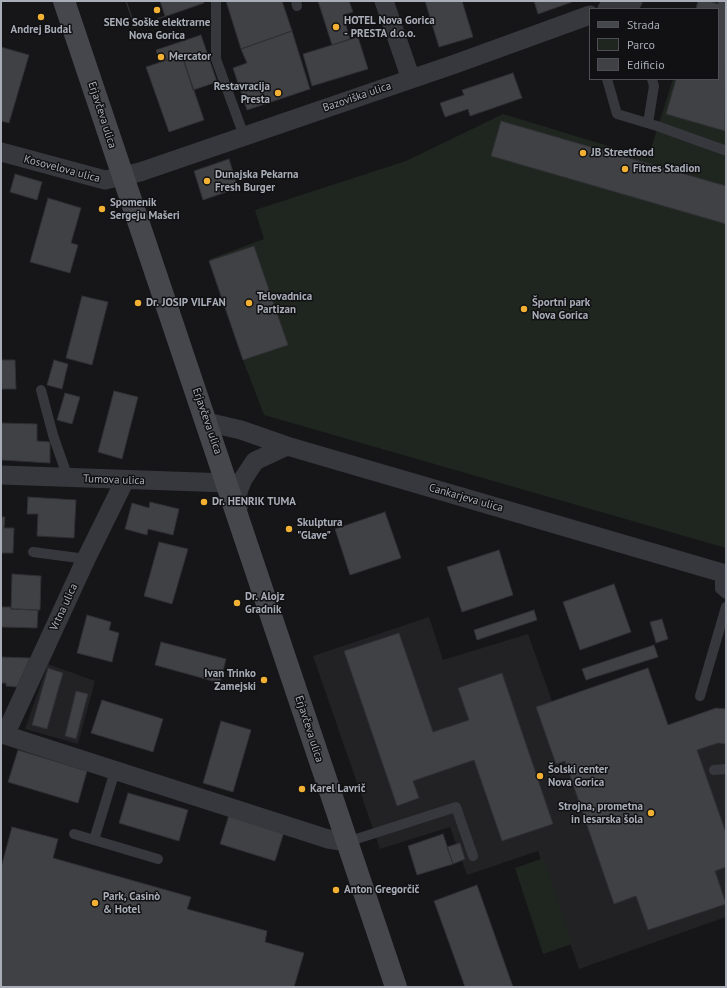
<!DOCTYPE html>
<meta charset="utf-8">
<style>
body{margin:0}
#map{position:relative;width:727px;height:988px;overflow:hidden;background:#161618;font-family:"PT Sans",sans-serif}
canvas{display:block}
.frame{position:absolute;inset:0;border:2px solid #a8adb8;pointer-events:none}
.legend{position:absolute;left:589px;top:8px;width:130px;height:72px;box-sizing:border-box;background:#111113;border:1px solid #4d4f55;margin:0;padding:5px 7px;list-style:none;font-size:12px;color:#a8adb8}
.legend li{display:flex;align-items:center;gap:8px;height:20px}
.legend b{width:20px;border:1px solid #4d4f55}
</style>
<div id="map">
<canvas width="727" height="988"></canvas>
<div class="frame"></div>
<ul class="legend">
<li><b style="height:5px;background:#45474d"></b>Strada</li>
<li><b style="height:11px;background:#1e261f"></b>Parco</li>
<li><b style="height:11px;background:#404145"></b>Edificio</li>
</ul>
</div>
<script>
const c = document.querySelector('canvas').getContext('2d');
c.lineJoin = 'round';
function fillPath(path, color) { c.fillStyle = color; c.fill(path, 'evenodd'); }
const toPath = rows => new Path2D(rows.map(r => 'M' + r).join(''));
function strokePath(path, color, width, dash) { c.strokeStyle = color; c.lineWidth = width; c.lineCap = dash ? 'butt' : 'round'; c.setLineDash(dash || []); c.stroke(path); }
function write(font, color, halo, rows, align = 'center') {
  c.font = font + ' "PT Sans",sans-serif'; c.lineWidth = 3; c.setLineDash([]); c.textBaseline = 'middle'; c.strokeStyle = halo; c.fillStyle = color; for (const [text, x, y, turn = 0] of rows) {
    c.save(); c.translate(x, y); c.rotate((+turn || 0) * Math.PI / 180); c.textAlign = isNaN(turn) ? turn : align; if (halo) c.strokeText(text, 0, 0); c.fillText(text, 0, 0); c.restore();
  }
}
fillPath(toPath([
 [429,617,443,660,528,634,552,701,668,725,716,708,726,709,726,917,579,969,538,851,467,875,450,827,380,849,313,656],
 [48,664,95,681,78,744,25,729]
]), '#222225');
fillPath(toPath([
 [698,1,726,1,726,548,264,415,243,360,210,259,264,239,255,210,406,161,503,114,648,158,673,79,718,79,718,9,695,9],
 [544,858,572,944,543,954,515,868]
]), '#1e261f');
const building = toPath([
 [126,1,160,1,165,16,135,27,126,1],
 [126,1,203,1,204,3,135,27,126,1],
 [226,1,282,1,292,31,241,49,226,1],
 [318,1,349,1,353,12,343,15,350,39,332,45,318,1],
 [425,1,462,1,473,37,439,47,425,1],
 [534,1,571,1,572,2,538,14,534,1],
 [698,1,709,1,718,4,719,1,726,2,725,131,666,114,676,79,718,79,718,9,696,9,698,1],
 [292,31,310,89,247,110,233,68,247,63,241,49,292,31],
 [201,35,217,82,193,90,182,55,160,62,156,50,201,35],
 [358,37,368,69,312,86,303,54,358,37],
 [1,47,29,55,9,123,1,121,1,47],
 [182,55,204,120,169,132,146,67,182,55],
 [513,73,522,98,470,116,468,109,445,117,440,103,464,95,462,90,513,73],
 [501,121,726,186,726,224,491,156,501,121],
 [229,159,238,188,203,200,194,171,229,159],
 [15,174,42,182,37,200,10,192,15,174],
 [48,198,81,208,71,243,78,245,70,273,30,262,48,198],
 [254,246,288,345,243,360,209,261,254,246],
 [82,296,108,302,92,365,66,358,82,296],
 [1,360,15,360,16,389,1,389,1,360],
 [54,360,68,364,62,389,47,385,54,360],
 [114,391,138,397,122,459,98,452,114,391],
 [65,393,80,397,72,424,57,420,65,393],
 [1,423,37,424,37,441,50,442,50,463,1,460,1,423],
 [28,497,76,500,74,538,37,536,38,514,27,514,28,497],
 [150,502,179,509,173,535,148,529,147,535,125,529,132,503,149,508,150,502],
 [385,512,401,558,350,575,335,529,385,512],
 [1,517,5,517,4,528,14,528,13,553,1,553,1,517],
 [159,542,188,549,172,604,144,596,159,542],
 [499,550,513,595,462,612,447,567,499,550],
 [12,574,41,576,40,610,11,609,12,574],
 [614,584,631,632,580,650,563,602,614,584],
 [1,607,11,607,11,609,38,610,37,628,1,627,1,607],
 [534,610,537,620,477,640,474,630,534,610],
 [87,615,111,622,109,630,119,633,112,662,77,653,87,615],
 [662,619,668,639,656,643,650,622,662,619],
 [399,633,433,732,469,720,458,688,502,673,553,824,502,841,474,760,413,781,419,798,397,806,344,651,399,633],
 [161,642,226,659,220,683,155,665,161,642],
 [654,645,658,657,586,680,582,669,654,645],
 [1,657,30,658,17,687,6,686,6,683,1,683,1,657],
 [48,668,63,673,47,729,32,725,48,668],
 [648,668,668,725,716,708,726,709,726,744,718,743,697,750,726,833,726,867,715,871,726,904,648,930,636,896,614,904,565,761,556,764,536,707,648,668],
 [76,691,88,694,76,739,65,736,76,691],
 [102,700,163,719,153,752,91,733,102,700],
 [221,721,251,730,233,792,203,783,221,721],
 [18,750,87,771,78,803,8,782,18,750],
 [128,793,188,810,179,841,119,823,128,793],
 [229,815,284,832,275,861,220,844,229,815],
 [12,827,58,839,53,858,191,897,187,909,267,931,265,942,304,953,294,987,1,987,1,868,12,827],
 [443,834,453,864,417,875,408,846,443,834],
 [460,843,465,859,453,864,447,847,460,843],
 [477,885,513,987,465,987,434,901,477,885]
]);
fillPath(building, '#404145');
strokePath(building, '#303034', 1);
strokePath(toPath([
 [216,1,216,59,244,136],
 [296,1,297,6],
 [607,79,617,114,657,126,724,150],
 [648,123,654,86,652,79],
 [41,390,53,435,68,478],
 [33,552,86,559],
 [720,572,720,589,726,594],
 [700,696,726,607],
 [714,770,726,769],
 [74,834,94,840,115,771],
 [94,840,158,859],
 [347,842,456,807,473,856]
]), '#37383d', 10);
strokePath(toPath([
 [384,1,411,79],
 [607,9,633,1],
 [1,152,105,180,140,172,455,64,590,15],
 [207,422,241,430,287,446,726,574],
 [1,475,228,483],
 [125,480,86,559,5,735,328,839,347,842],
 [238,509,238,491,243,479,255,461,287,446]
]), '#37383d', 19);
strokePath(toPath([
 [64,1,396,987]
]), '#45474d', 22);
for (const [x, y, r, color] of [
 [157,10,4,"#f2b134"],
 [41,17,4,"#f2b134"],
 [336,27,4,"#f2b134"],
 [161,57,4,"#f2b134"],
 [278,93,4,"#f2b134"],
 [583,153,4,"#f2b134"],
 [625,169,4,"#f2b134"],
 [207,181,4,"#f2b134"],
 [102,209,4,"#f2b134"],
 [138,303,4,"#f2b134"],
 [249,303,4,"#f2b134"],
 [524,309,4,"#f2b134"],
 [204,502,4,"#f2b134"],
 [289,529,4,"#f2b134"],
 [237,603,4,"#f2b134"],
 [264,680,4,"#f2b134"],
 [540,776,4,"#f2b134"],
 [302,789,4,"#f2b134"],
 [651,813,4,"#f2b134"],
 [336,890,4,"#f2b134"],
 [95,903,4,"#f2b134"]
]) { const dot = new Path2D(); dot.arc(x, y, r, 0, 2 * Math.PI); c.fillStyle = color; c.fill(dot); strokePath(dot, '#111113', 1.5); }
write('bold 11px', '#a8adb8', '#111113', [
 ["HOTEL Nova Gorica",344,21],
 ["- PRESTA d.o.o.",344,34],
 ["SENG Soške elektrarne",157,23,"center"],
 ["Nova Gorica",157,36,"center"],
 ["Andrej Budal",41,30,"center"],
 ["Mercator",169,57],
 ["Restavracija",270,87,"right"],
 ["Presta",270,100,"right"],
 ["JB Streetfood",591,153],
 ["Fitnes Stadion",633,169],
 ["Dunajska Pekarna",215,175],
 ["Fresh Burger",215,188],
 ["Spomenik",110,203],
 ["Sergeju Mašeri",110,216],
 ["Telovadnica",257,297],
 ["Partizan",257,310],
 ["Dr. JOSIP VILFAN",146,303],
 ["Športni park",532,303],
 ["Nova Gorica",532,316],
 ["Dr. HENRIK TUMA",212,502],
 ["Skulptura",297,523],
 ["\"Glave\"",297,536],
 ["Dr. Alojz",245,597],
 ["Gradnik",245,610],
 ["Ivan Trinko",256,674,"right"],
 ["Zamejski",256,687,"right"],
 ["Šolski center",548,770],
 ["Nova Gorica",548,783],
 ["Karel Lavrič",310,789],
 ["Strojna, prometna",643,807,"right"],
 ["in lesarska šola",643,820,"right"],
 ["Anton Gregorčič",344,890],
 ["Park, Casinò",103,897],
 ["& Hotel",103,910]
], 'left');
write('11px', '#a8adb8', '#111113', [
 ["Bazoviška ulica",357,97,-19],
 ["Erjavčeva ulica",102,115,72],
 ["Kosovelova ulica",62,169,15],
 ["Erjavčeva ulica",207,421,71],
 ["Tumova ulica",114,480,2],
 ["Cankarjeva ulica",466,498,16],
 ["Vrtna ulica",64,607,-65],
 ["Erjavčeva ulica",309,729,72]
]);
</script>
